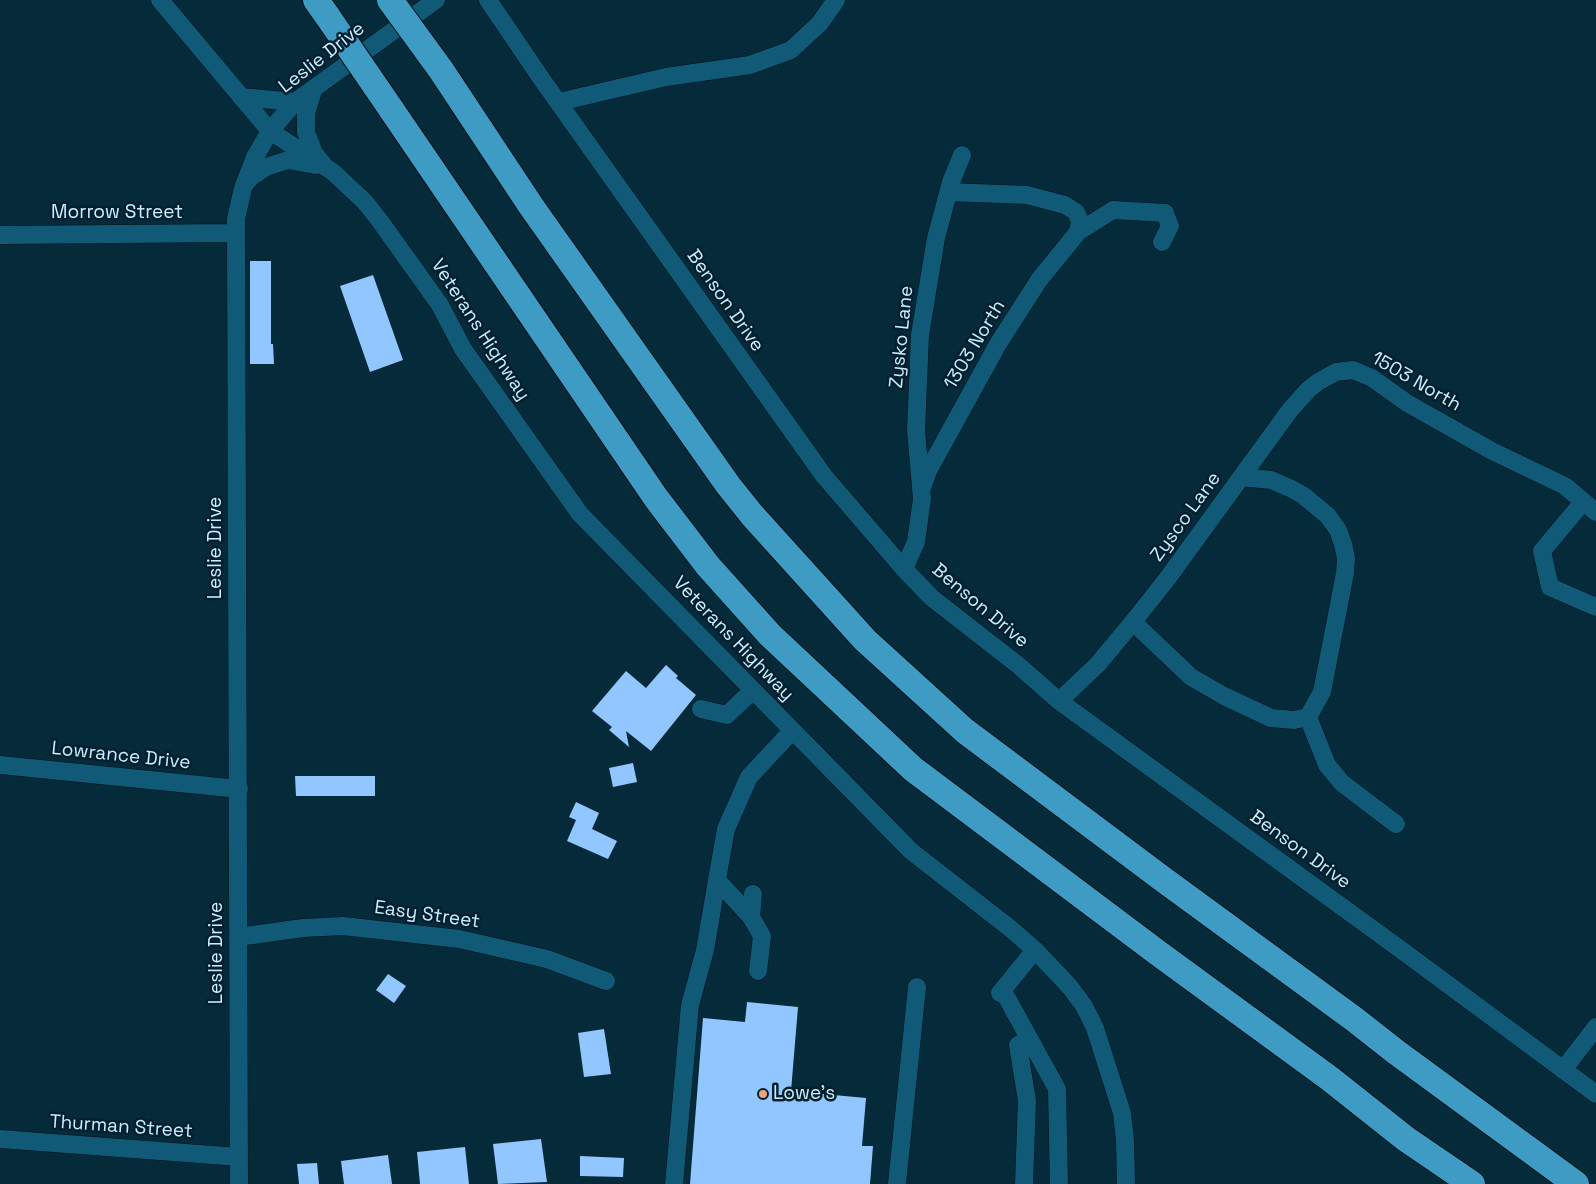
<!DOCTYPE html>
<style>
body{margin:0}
canvas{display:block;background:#052a39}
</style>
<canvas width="1596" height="1184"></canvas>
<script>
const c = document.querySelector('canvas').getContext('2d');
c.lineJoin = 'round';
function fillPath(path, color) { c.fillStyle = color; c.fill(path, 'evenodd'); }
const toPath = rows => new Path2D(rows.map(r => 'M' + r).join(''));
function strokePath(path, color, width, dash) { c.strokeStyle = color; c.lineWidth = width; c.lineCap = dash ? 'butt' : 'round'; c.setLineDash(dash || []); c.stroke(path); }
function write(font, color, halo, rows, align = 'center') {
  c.font = font + ' "Space Grotesk",sans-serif'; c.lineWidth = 5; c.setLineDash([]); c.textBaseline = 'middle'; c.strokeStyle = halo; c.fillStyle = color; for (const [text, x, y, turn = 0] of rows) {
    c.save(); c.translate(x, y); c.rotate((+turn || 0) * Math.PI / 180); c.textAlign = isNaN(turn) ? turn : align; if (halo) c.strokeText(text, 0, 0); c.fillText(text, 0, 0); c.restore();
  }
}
fillPath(toPath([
 [250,261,271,261,271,344,273,344,274,364,250,364],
 [373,275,403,360,370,372,340,286],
 [666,665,678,676,676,678,696,695,651,751,626,731,629,747,609,730,612,727,592,711,626,671,646,688],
 [633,763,637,782,613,787,609,768],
 [295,776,375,776,375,796,296,796],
 [576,802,599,813,592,829,617,841,608,859,567,841,576,820,569,817],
 [388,974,406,986,394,1003,376,990],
 [747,1002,798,1007,791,1091,866,1098,862,1146,873,1146,870,1184,690,1184,703,1018,745,1022],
 [604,1029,611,1074,584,1077,578,1033],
 [541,1139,547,1182,498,1184,493,1144],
 [465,1147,469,1184,420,1184,417,1152],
 [388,1155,392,1184,344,1184,341,1161],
 [580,1156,624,1158,623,1177,580,1176],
 [317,1163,319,1184,299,1184,297,1164]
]), '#91c6fe');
const minor = toPath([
 [160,0,270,131,333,172,365,202,380,221,440,305,463,349,580,514,911,851,1011,929,1035,950,1070,987,1084,1006,1095,1028,1122,1113,1125,1140,1126,1184],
 [488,0,543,81,824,476,904,569,932,598,1018,665,1059,701,1400,949,1596,1094],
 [314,88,306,113,306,132,314,153,323,164],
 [241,97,295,102],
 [559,102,666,77,750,65,791,50,820,23,836,0],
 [246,183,251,177,266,167,288,160,315,165],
 [948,192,1027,195,1065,205,1076,212,1080,221,1078,232],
 [0,235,235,233],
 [1241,477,1271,480,1292,489,1304,496,1328,516,1338,530,1343,544,1346,558,1345,573,1322,692,1308,717],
 [922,488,928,471,998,344,1039,280,1078,232,1113,210,1165,213,1170,226,1162,242],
 [1583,502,1542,551,1550,587,1596,607],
 [904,569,916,542,922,499,916,430,920,335,936,238,951,182,962,155],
 [1133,622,1191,677,1224,696,1271,718,1294,720,1308,717],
 [1059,701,1098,664,1133,622,1167,579,1290,410,1309,389,1318,382,1336,372,1353,370,1372,378,1407,403,1492,451,1565,486,1596,512],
 [701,709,727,715,752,691],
 [1308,717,1327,765,1342,783,1396,824],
 [0,765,239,789],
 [717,880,726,829,749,777,792,731],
 [751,917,753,894],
 [238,937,303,928,343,926,459,939,547,959,606,981],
 [1000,993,1035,950],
 [1007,998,1057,1089,1059,1184],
 [1563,1070,1596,1027],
 [0,1139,239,1157],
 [239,1184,236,219,243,188,255,157,270,131,295,102,436,0],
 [674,1184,690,1005,705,950,717,880,751,917,762,936,758,971],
 [897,1184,917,987],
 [1024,1184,1027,1101,1018,1045,1029,1038]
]);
const highway = toPath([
 [316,0,328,17],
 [441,70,531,206,728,485,752,515,865,640,965,731,1164,880,1354,1019,1396,1052,1576,1184],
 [391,109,656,498,708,566,770,635,913,769,1158,953,1329,1078,1406,1139,1472,1184]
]);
strokePath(minor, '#00111a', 19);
strokePath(highway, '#00111a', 28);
strokePath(minor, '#115a77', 18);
strokePath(highway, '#3e9bc4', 26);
const highwayBridge = toPath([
 [390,0,441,70],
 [328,17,391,109]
]);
strokePath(highwayBridge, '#00111a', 28, []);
strokePath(highwayBridge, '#3e9bc4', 26);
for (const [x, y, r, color] of [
 [763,1094,5,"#efa377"]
]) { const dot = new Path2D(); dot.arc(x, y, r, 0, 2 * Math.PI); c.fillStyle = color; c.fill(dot); strokePath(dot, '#00202f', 2); }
write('19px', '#cdedfe', '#00202f', [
 ["Leslie Drive",322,58,-38],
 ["Morrow Street",117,213],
 ["Benson Drive",725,301,55],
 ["Veterans Highway",480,330,57],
 ["Zysko Lane",902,337,-84],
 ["1303 North",975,345,-59],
 ["1503 North",1416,382,30],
 ["Zysco Lane",1186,517,-54],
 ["Leslie Drive",216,548,-90],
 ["Benson Drive",980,606,40],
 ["Veterans Highway",733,639,46],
 ["Lowrance Drive",121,756,6],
 ["Benson Drive",1300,850,36],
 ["Easy Street",427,915,8],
 ["Leslie Drive",217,953,-90],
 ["Thurman Street",121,1127,4]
]);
write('19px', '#cdedfe', '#00202f', [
 ["Lowe's",773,1094]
], 'left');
</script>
